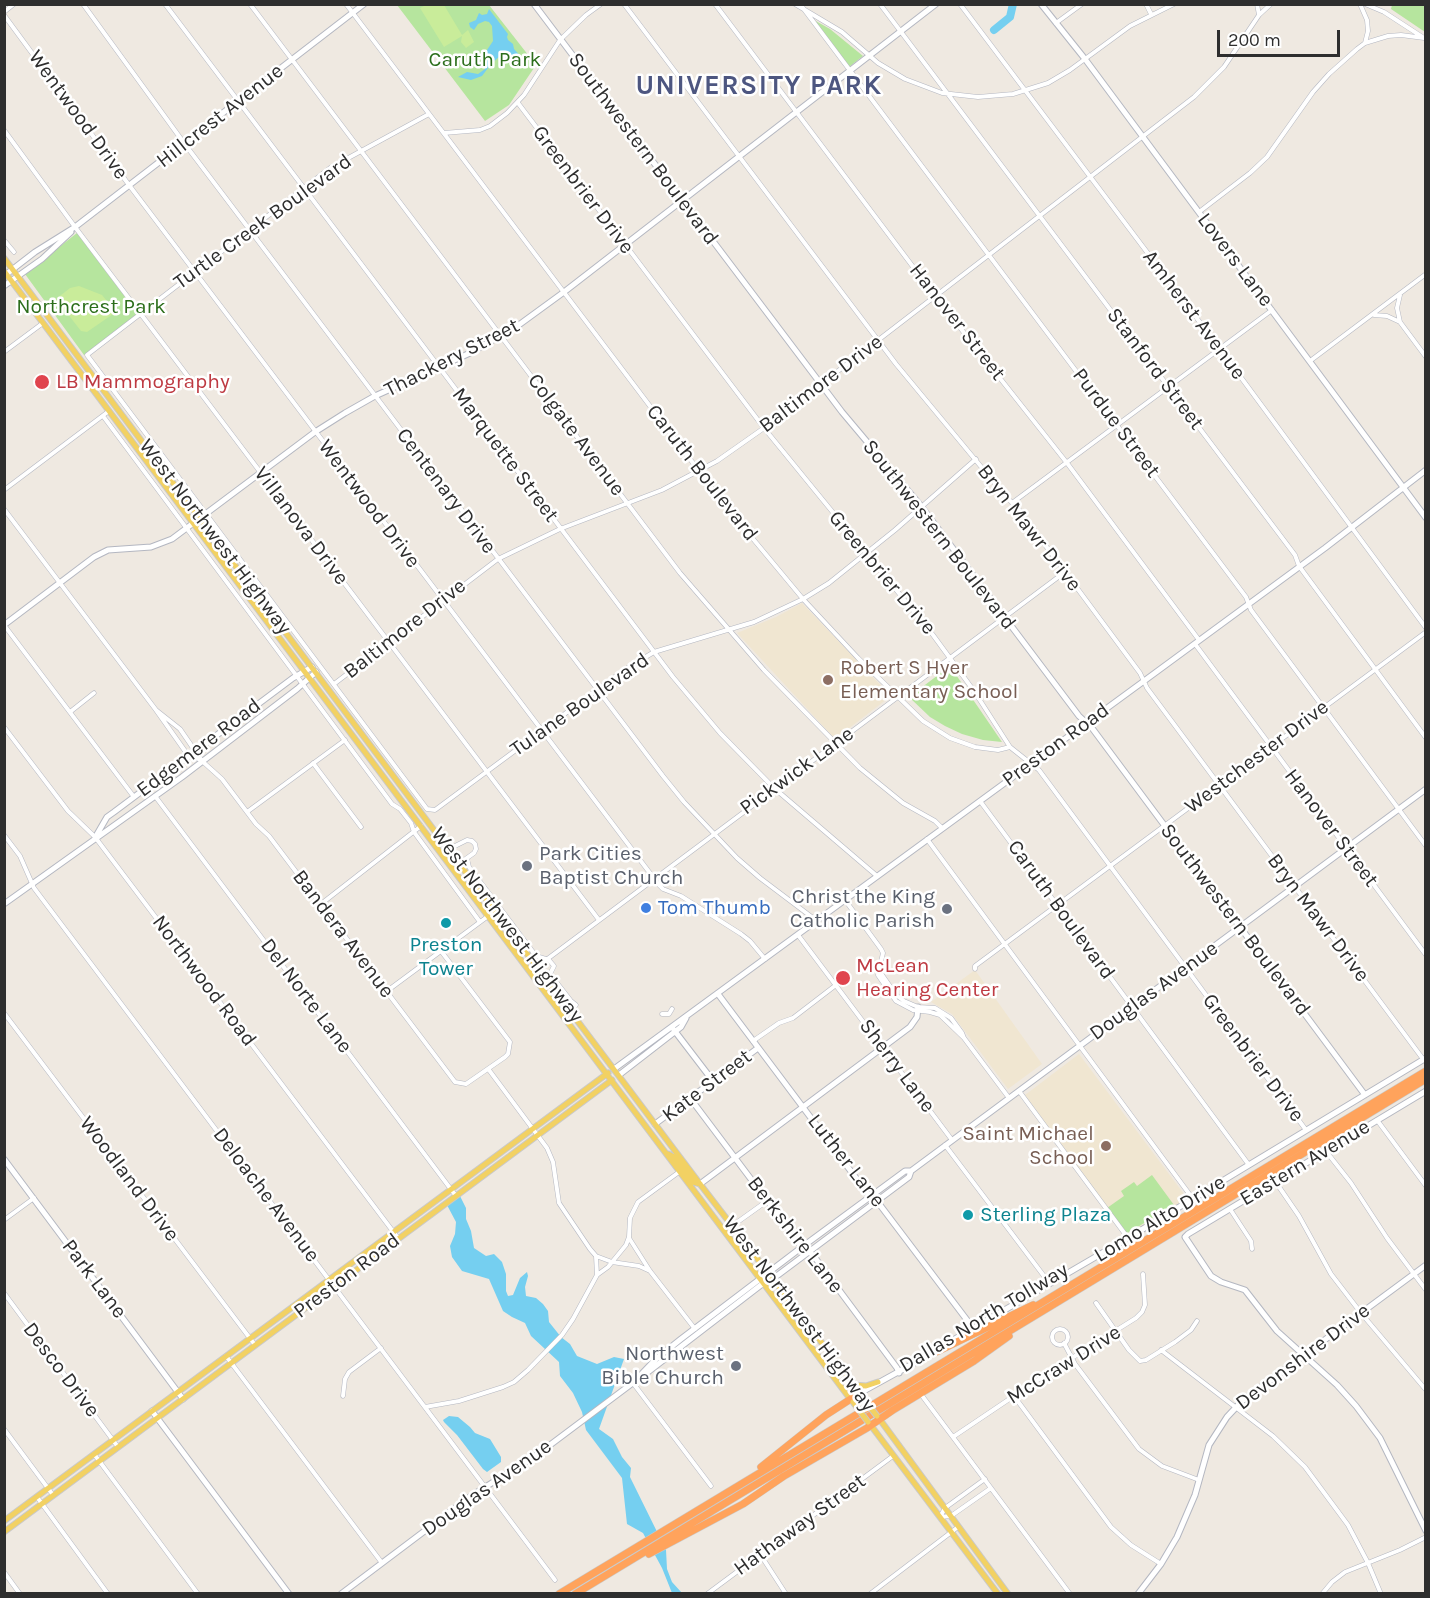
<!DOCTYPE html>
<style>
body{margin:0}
#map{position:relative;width:1430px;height:1598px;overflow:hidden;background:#efe9e1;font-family:Karla,sans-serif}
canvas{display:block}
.frame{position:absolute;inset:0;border:6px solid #2e2e2e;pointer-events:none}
.scale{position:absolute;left:1217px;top:30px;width:123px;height:27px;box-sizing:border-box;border:3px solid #2e2e2e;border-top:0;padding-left:8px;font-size:18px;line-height:21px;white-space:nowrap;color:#2e2e2e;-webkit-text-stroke:4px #fff;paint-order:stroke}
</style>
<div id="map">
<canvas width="1430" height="1598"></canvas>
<div class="frame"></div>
<div class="scale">200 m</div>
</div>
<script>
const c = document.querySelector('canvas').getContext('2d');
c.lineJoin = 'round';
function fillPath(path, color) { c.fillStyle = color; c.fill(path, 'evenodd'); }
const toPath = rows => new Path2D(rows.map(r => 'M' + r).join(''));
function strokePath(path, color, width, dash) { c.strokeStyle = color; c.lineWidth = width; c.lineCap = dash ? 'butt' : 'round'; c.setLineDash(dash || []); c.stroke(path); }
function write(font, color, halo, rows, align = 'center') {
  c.font = font + ' Karla,sans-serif'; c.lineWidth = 5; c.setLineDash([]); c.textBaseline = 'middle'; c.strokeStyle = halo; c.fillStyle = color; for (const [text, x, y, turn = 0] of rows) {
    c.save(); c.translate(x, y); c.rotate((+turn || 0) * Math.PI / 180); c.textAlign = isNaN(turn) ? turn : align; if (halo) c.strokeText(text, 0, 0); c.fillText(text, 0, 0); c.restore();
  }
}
fillPath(toPath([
 [802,603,891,696,835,739,737,633,776,617],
 [975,970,1042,1064,1008,1089,952,1014,931,1002],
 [1079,1054,1187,1198,1127,1236,1025,1095]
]), '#f0e6d1');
fillPath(toPath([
 [397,5,489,5,536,65,509,105,485,121],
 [1392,5,1425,5,1425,32,1391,9],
 [814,20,830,29,863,56,849,67],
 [77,233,138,314,84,355,25,274],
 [950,666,1002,742,983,740,962,734,945,726,930,717,909,697],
 [1152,1175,1174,1205,1126,1234,1107,1208,1124,1196,1121,1191,1134,1182,1137,1186]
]), '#b6e59e');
fillPath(toPath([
 [426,5,444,5,462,35,468,30,474,42,466,48,461,42,462,36,444,47,420,8],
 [79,286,102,295,116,312,87,332,81,331,56,299,70,288]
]), '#c9ec9a');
fillPath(toPath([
 [489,9,508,34,507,37,508,40,513,44,514,49,525,61,525,66,519,66,500,56,491,64,482,76,471,80,458,77,467,72,478,74,485,69,485,53,493,41,492,26,489,22,485,21,478,24,474,30,470,27,469,23,476,20,479,13,482,15,487,14],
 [460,1196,466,1208,466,1219,471,1231,474,1248,486,1256,494,1254,502,1262,506,1274,506,1291,508,1296,513,1295,520,1278,527,1272,528,1276,525,1287,526,1296,536,1298,543,1304,548,1311,549,1322,561,1337,570,1344,577,1356,597,1364,614,1357,624,1359,599,1429,613,1439,622,1457,631,1468,630,1477,666,1550,667,1569,672,1582,682,1593,672,1593,662,1568,643,1533,627,1524,622,1478,586,1430,582,1412,573,1393,560,1376,559,1362,531,1336,525,1323,512,1317,503,1311,489,1279,462,1271,452,1257,450,1246,455,1234,456,1222,447,1205],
 [449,1416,458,1417,470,1427,475,1433,490,1439,501,1457,501,1462,487,1472,483,1469,457,1435,444,1422,443,1420]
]), '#75cff0');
strokePath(toPath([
 [994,30,1010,17,1013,4]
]), '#75cff0', 8);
const street = toPath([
 [83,4,184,143,663,776,684,802,737,858,760,878,817,921],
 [165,4,673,677,720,733,774,788,877,876],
 [250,4,680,573,764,670,860,768,903,803,935,821,942,828],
 [346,4,724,504,803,599,858,658,923,721,950,738,975,747,998,750,1010,747],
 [624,4,896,364,1007,498,1017,507,1140,673,1147,688,1423,1059],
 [715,4,935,296,1067,463,1199,640],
 [795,4,842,32,878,63,905,79,942,93,978,97,1013,94,1048,83,1070,70,1130,26,1174,4],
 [800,4,1246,597,1251,610,1426,846],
 [880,4,1295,555,1299,566,1426,738],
 [960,4,1220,349,1426,628],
 [1146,4,1151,14],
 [1257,4,1259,15],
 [1360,4,1367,20,1368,31,1365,43],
 [1365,4,1384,12,1424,38],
 [4,12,14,4],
 [4,15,129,185,659,885,663,889,681,896,741,934,750,941,765,959],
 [1056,23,1082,4],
 [518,103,764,428,933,635,974,691,1010,747,1039,770,1306,1130],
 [429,114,330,168,87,355,427,809,435,810,624,670,654,652,754,622,803,599,829,583,895,530,976,459],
 [4,130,75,227,599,920],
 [444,133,480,130,490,126,507,113,524,95,560,40,586,15,601,4],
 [1199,212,1250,173,1267,157,1313,92,1329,74,1357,49,1365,43,1388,36,1401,35,1424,38],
 [4,240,14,252],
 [1400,295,1397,308,1400,322,1426,357],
 [1374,315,1387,316,1400,322],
 [4,352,43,323],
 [1310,361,1426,274],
 [103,416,392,804,400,809,411,823,414,832,480,922],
 [4,490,109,411],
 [1012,503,1272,310],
 [4,509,156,710,185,751,189,756,202,760],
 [4,625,134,797],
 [1195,644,1426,955],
 [334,684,498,559,560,529,662,490,717,461,764,428,1194,97,1224,67,1259,15,1271,4],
 [156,710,180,729,202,761,222,779,256,824,269,836,455,1082,466,1084,505,1057,508,1054,510,1042,441,951],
 [70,712,94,693],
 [4,727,68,811,95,837,398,1238],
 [313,763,361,827],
 [155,796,456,1196],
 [980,801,1249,1165],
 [247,812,345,740],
 [4,835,20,856,34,888,555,1580],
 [927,839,1193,1199],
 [449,849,467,840,472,841,475,844,476,849,474,853,460,863],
 [467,859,469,867,536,956,549,960,554,966,550,974,571,1001,576,1005],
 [845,900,881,949,883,953,878,975,896,1001,913,1010,930,1012,940,1015,964,1038],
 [321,904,421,826],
 [798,935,952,1140],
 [880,968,882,975,896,995,904,1001,918,1007,935,1008,951,1018,962,1033,964,1038,1009,1098],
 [975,969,975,966,1426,632],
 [530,972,1065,572],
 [387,991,495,911],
 [4,1013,255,1345],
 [662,1014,669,1014,672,1009],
 [753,1041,779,1023,793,1018,836,985],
 [489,1070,547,1148,553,1162,559,1203,590,1249,596,1256,612,1262,639,1266,650,1271],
 [1019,1091,1128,1238],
 [1377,1120,1426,1186],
 [945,1145,1050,1284],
 [1325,1150,1351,1183,1387,1238,1426,1290],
 [1275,1181,1299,1216,1331,1274,1361,1313,1426,1390],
 [1230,1209,1251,1241,1252,1249],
 [4,1220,34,1198],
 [732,1226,767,1201],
 [629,1238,650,1271,695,1329],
 [597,1275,608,1267,626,1245,629,1237,630,1218,638,1202,679,1172],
 [4,1293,118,1447],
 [1096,1303,1129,1350,1140,1361,1146,1360,1175,1342,1191,1330,1197,1321],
 '1052 1337a8 8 0 1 1 16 0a8 8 0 1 1-16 0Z',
 [1064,1343,1075,1364,1139,1449,1162,1466,1199,1480],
 [1161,1350,1273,1436,1305,1467,1348,1525,1368,1563,1381,1594],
 [226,1356,382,1563],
 [633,1383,711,1486],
 [343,1396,345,1379,349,1372,381,1348],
 [1014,1396,1111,1527,1131,1545,1161,1564],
 [923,1397,1070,1594],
 [425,1407,459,1401,503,1387,514,1382,528,1370,562,1335,573,1319,597,1275,596,1256],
 [4,1429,53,1495],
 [953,1437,1051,1371,1136,1318,1142,1312,1145,1305,1143,1274],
 [94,1454,198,1594],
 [37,1497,108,1594],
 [940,1517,951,1516,991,1488],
 [940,1517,945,1508,985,1479],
 [760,1554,786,1594],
 [4,1572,20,1594],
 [707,1594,893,1456],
 [870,1594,958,1527],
 [1322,1594,1332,1582,1345,1572,1400,1550,1426,1537]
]);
const secondary = toPath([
 [534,4,842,412,921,506,1079,716,1092,728,1365,1095],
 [1041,4,1085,59,1426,518],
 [4,276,35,252,75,227,364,4],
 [4,286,42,259,71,232],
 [4,625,94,557,108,550,151,547,172,539,315,432,345,413,375,396,470,353,516,327,564,292,936,4],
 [96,836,107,817,114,812,293,678,312,667],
 [4,904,182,777,297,689,316,672],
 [718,994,868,1194,880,1205,973,1328],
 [674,1030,713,1081],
 [614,1069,1144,681,1325,548,1426,470],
 [619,1075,681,1027,686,1018],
 [1426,1091,1188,1234,1185,1237,1211,1276,1221,1282,1245,1290,1277,1331,1337,1385,1356,1406,1380,1438,1426,1531],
 [690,1098,802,1247,813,1255,897,1368,899,1373],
 [655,1124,758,1048],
 [4,1159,183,1399],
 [700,1184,910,1027,917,1017,918,1007],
 [948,1343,1128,1238,1426,1058],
 [644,1375,761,1285,778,1275,909,1177,911,1171],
 [633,1383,656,1359,681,1339,802,1247,905,1171,911,1171,1426,789],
 [860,1393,927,1356],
 [152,1411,289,1594],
 [341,1594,471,1496,538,1454,634,1382],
 [1138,1594,1161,1564,1177,1537,1195,1495,1209,1445,1227,1417,1242,1401,1426,1265]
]);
const primary = toPath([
 [4,258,700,1184,861,1394],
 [4,271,851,1400],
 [668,1154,674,1157,693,1182,700,1184],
 [853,1385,866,1386,878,1382],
 [878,1417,1008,1594],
 [869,1423,998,1594],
 [4,1521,608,1073],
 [4,1532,612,1080]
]);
const highway = toPath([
 [926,1357,1033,1305],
 [761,1467,826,1415,860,1393],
 [649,1554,743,1504,784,1476,867,1428,893,1410,974,1361,1009,1336],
 [559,1594,1426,1071],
 [575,1594,1426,1079]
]);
strokePath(street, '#b4b7c1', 5);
strokePath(secondary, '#b4b7c1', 7);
strokePath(primary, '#c9c9c9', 7);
strokePath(highway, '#c9c9c9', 8);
strokePath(street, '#fff', 4);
strokePath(secondary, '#fff', 5);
strokePath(primary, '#f2d163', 5);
strokePath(highway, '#ffa35c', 7);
const primaryBridge = toPath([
 [862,1397,877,1416],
 [853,1402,868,1422]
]);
strokePath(primaryBridge, '#c9c9c9', 7, []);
strokePath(primaryBridge, '#f2d163', 5);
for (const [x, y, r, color] of [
 [42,382,8,"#e0444e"],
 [828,680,6,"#8d6e63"],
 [527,866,6,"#6b7280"],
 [646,908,6,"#3f7fe0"],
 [947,909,6,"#6b7280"],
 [446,923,6,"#0f9aa8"],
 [843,978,8,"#e0444e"],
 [1106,1146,6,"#8d6e63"],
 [968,1215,6,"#0f9aa8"],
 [736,1366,6,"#6b7280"]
]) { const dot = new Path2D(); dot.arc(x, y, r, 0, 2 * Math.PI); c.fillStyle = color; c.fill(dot); strokePath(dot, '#fff', 2); }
write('21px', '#2c6e1b', '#fff', [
 ["Caruth Park",485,60],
 ["Northcrest Park",91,307]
]);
write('21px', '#2e2e2e', '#fff', [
 ["Wentwood Drive",78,115,54],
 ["Hillcrest Avenue",220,116,-38],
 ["Southwestern Boulevard",643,149,53],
 ["Greenbrier Drive",583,190,53],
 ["Turtle Creek Boulevard",263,222,-36],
 ["Lovers Lane",1235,260,53],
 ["Amherst Avenue",1194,315,53],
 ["Hanover Street",957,322,52],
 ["Thackery Street",452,358,-27],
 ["Stanford Street",1155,369,53],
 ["Baltimore Drive",821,384,-37],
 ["Purdue Street",1116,423,53],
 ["Colgate Avenue",576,435,53],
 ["Marquette Street",505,455,53],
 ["Caruth Boulevard",702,473,52],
 ["Centenary Drive",446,491,53],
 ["Wentwood Drive",369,504,53],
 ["Villanova Drive",301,526,53],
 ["Bryn Mawr Drive",1029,528,52],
 ["Southwestern Boulevard",939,535,52],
 ["West Northwest Highway",215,537,53],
 ["Greenbrier Drive",882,573,50],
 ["Baltimore Drive",405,629,-38],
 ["Tulane Boulevard",580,705,-35],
 ["Preston Road",1056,745,-36],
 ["Edgemere Road",199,748,-37],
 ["Westchester Drive",1257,757,-37],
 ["Pickwick Lane",797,771,-36],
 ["Hanover Street",1331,828,53],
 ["Caruth Boulevard",1061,910,54],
 ["Bryn Mawr Drive",1318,918,53],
 ["Southwestern Boulevard",1235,920,53],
 ["West Northwest Highway",507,925,53],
 ["Bandera Avenue",343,934,53],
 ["Northwood Road",204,981,53],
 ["Douglas Avenue",1154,991,-36],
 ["Del Norte Lane",306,996,53],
 ["Greenbrier Drive",1253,1058,53],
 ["Sherry Lane",897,1066,53],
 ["Kate Street",707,1086,-37],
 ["Luther Lane",846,1161,52],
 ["Eastern Avenue",1305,1163,-31],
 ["Woodland Drive",129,1179,53],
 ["Deloache Avenue",266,1195,53],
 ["Lomo Alto Drive",1160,1219,-31],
 ["Berkshire Lane",795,1235,52],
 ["Preston Road",347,1276,-37],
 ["Park Lane",94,1279,53],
 ["West Northwest Highway",799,1314,53],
 ["Dallas North Tollway",984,1318,-31],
 ["Devonshire Drive",1303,1357,-37],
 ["McCraw Drive",1064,1365,-32],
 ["Desco Drive",61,1370,53],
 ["Douglas Avenue",487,1488,-35],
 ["Hathaway Street",800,1525,-36]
]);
write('21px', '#be3a42', '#fff', [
 ["LB Mammography",56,382],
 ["McLean",856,966],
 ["Hearing Center",856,990]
], 'left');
write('21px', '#785e54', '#fff', [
 ["Robert S Hyer",840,668],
 ["Elementary School",840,692],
 ["Saint Michael",1094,1134,"right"],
 ["School",1094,1158,"right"]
], 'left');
write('21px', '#5b616d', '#fff', [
 ["Park Cities",539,854,"left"],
 ["Baptist Church",539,878,"left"],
 ["Christ the King",935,897],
 ["Catholic Parish",935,921],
 ["Northwest",724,1354],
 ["Bible Church",724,1378]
], 'right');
write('21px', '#366cbe', '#fff', [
 ["Tom Thumb",658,908]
], 'left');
write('21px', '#0d838f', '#fff', [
 ["Preston",446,945],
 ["Tower",446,969],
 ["Sterling Plaza",980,1215,"left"]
]);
c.letterSpacing = '1.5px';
write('bold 27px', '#4d5680', '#fff', [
 ["UNIVERSITY PARK",759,86]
]);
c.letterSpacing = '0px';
</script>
